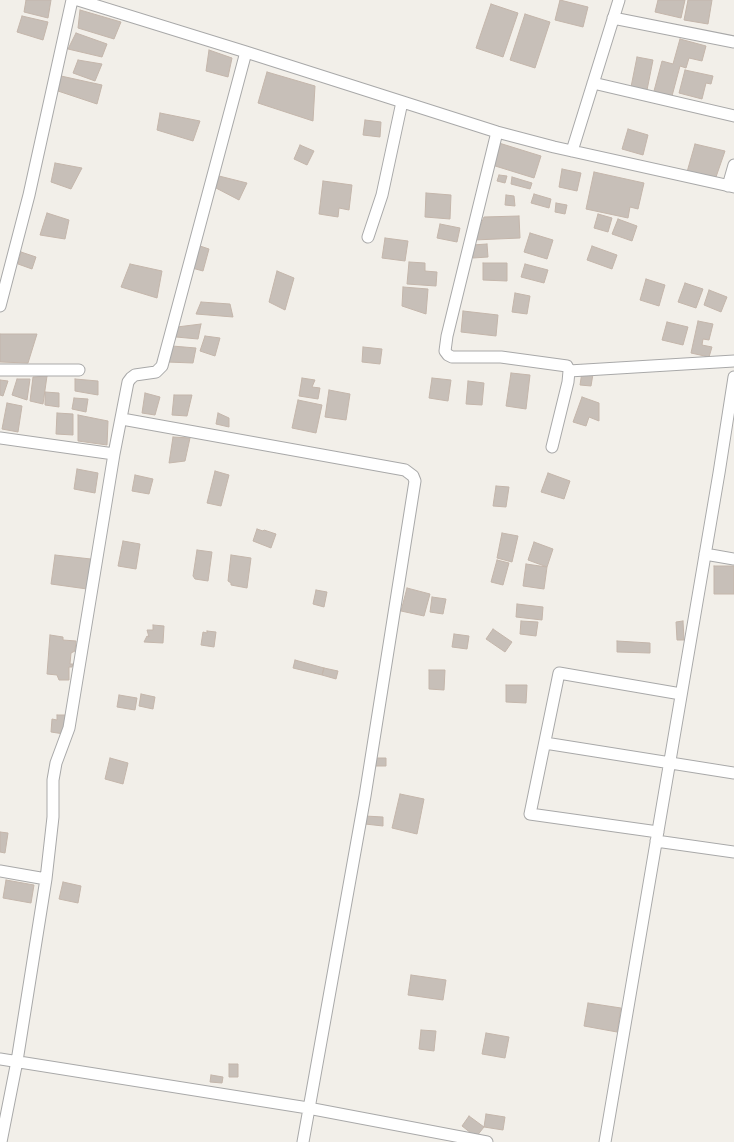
<!DOCTYPE html>
<style>
body{margin:0}
canvas{display:block;background:#f2efe9}
</style>
<canvas width="734" height="1142"></canvas>
<script>
const c = document.querySelector('canvas').getContext('2d');
c.lineJoin = 'round';
function fillPath(path, color) { c.fillStyle = color; c.fill(path, 'evenodd'); }
const toPath = rows => new Path2D(rows.map(r => 'M' + r).join(''));
function strokePath(path, color, width, dash) { c.strokeStyle = color; c.lineWidth = width; c.lineCap = dash ? 'butt' : 'round'; c.setLineDash(dash || []); c.stroke(path); }
const building = toPath([
 [26,0,51,0,48,18,24,12,26,0],
 [560,0,588,7,583,27,555,20,560,0],
 [658,0,685,0,681,18,655,12,658,0],
 [688,0,712,0,708,24,684,20,688,0],
 [491,4,518,13,503,57,476,48,491,4],
 [80,10,121,22,114,39,78,28,80,10],
 [525,14,550,22,535,68,510,60,525,14],
 [22,16,48,22,43,40,17,32,22,16],
 [76,33,107,44,102,57,68,49,76,33],
 [680,39,706,46,702,61,689,58,686,68,680,66,672,96,654,91,662,61,673,64,680,39],
 [209,50,232,58,228,77,206,71,209,50],
 [637,57,653,60,647,90,631,87,637,57],
 [78,60,102,64,95,81,73,73,78,60],
 [685,70,713,76,711,84,706,83,702,99,679,93,685,70],
 [267,72,315,86,313,121,258,103,267,72],
 [61,76,102,85,97,104,58,91,61,76],
 [160,113,200,121,193,141,157,130,160,113],
 [365,120,381,122,380,137,363,135,365,120],
 [628,129,648,135,643,155,622,149,628,129],
 [499,143,541,156,534,178,492,165,499,143],
 [695,144,725,151,716,177,687,172,695,144],
 [300,145,314,151,307,165,294,159,300,145],
 [55,163,82,168,71,189,51,182,55,163],
 [562,169,581,173,577,191,559,187,562,169],
 [594,172,644,183,638,209,630,207,628,218,586,209,594,172],
 [499,175,507,176,505,183,497,181,499,175],
 [219,176,247,183,239,200,216,188,219,176],
 [512,177,532,183,530,189,511,184,512,177],
 [323,181,352,185,349,210,339,208,338,217,319,214,323,181],
 [426,193,451,195,450,219,425,217,426,193],
 [534,194,551,199,549,208,531,203,534,194],
 [506,195,514,196,515,206,505,205,506,195],
 [556,203,567,205,565,214,555,212,556,203],
 [47,213,69,220,65,239,40,235,47,213],
 [598,214,612,218,608,232,594,228,598,214],
 [519,216,520,238,474,240,484,217,519,216],
 [618,219,637,226,632,241,612,234,618,219],
 [440,224,460,228,457,242,437,238,440,224],
 [530,233,553,240,547,259,524,252,530,233],
 [385,238,408,241,405,261,382,258,385,238],
 [487,244,488,257,473,258,472,245,487,244],
 [197,245,209,249,203,271,192,268,197,245],
 [592,246,617,255,612,269,587,260,592,246],
 [21,252,36,257,32,269,18,264,21,252],
 [409,262,425,263,425,271,437,272,436,286,407,284,409,262],
 [483,263,507,263,507,281,483,280,483,263],
 [130,264,162,271,157,298,121,287,130,264],
 [525,264,548,270,544,283,521,277,525,264],
 [277,271,294,278,285,310,269,302,277,271],
 [646,279,665,285,659,306,640,300,646,279],
 [685,283,703,289,696,308,678,302,685,283],
 [403,287,428,289,426,314,402,306,403,287],
 [709,290,727,297,721,312,704,305,709,290],
 [515,293,530,296,527,314,512,312,515,293],
 [201,302,230,304,233,317,196,314,201,302],
 [463,311,498,315,496,336,461,332,463,311],
 [698,321,713,324,709,340,703,339,702,345,712,347,709,357,691,353,698,321],
 [667,322,688,327,683,345,662,340,667,322],
 [201,324,198,339,176,337,177,327,201,324],
 [0,334,37,334,28,363,0,362,0,334],
 [205,336,220,338,215,356,200,351,205,336],
 [172,346,196,348,193,363,167,362,172,346],
 [363,347,382,349,380,364,362,362,363,347],
 [582,372,593,374,591,386,580,385,582,372],
 [511,373,530,375,526,409,506,406,511,373],
 [47,376,43,404,30,401,33,377,47,376],
 [302,378,315,380,312,387,320,388,318,399,299,396,302,378],
 [432,378,451,380,448,401,429,398,432,378],
 [17,379,30,379,27,400,12,395,17,379],
 [75,379,98,381,98,395,75,391,75,379],
 [0,380,8,381,3,396,0,395,0,380],
 [468,381,484,383,482,405,466,404,468,381],
 [329,390,350,394,346,420,325,417,329,390],
 [45,392,59,393,59,407,45,405,45,392],
 [145,393,160,397,155,415,142,413,145,393],
 [174,395,192,395,187,416,172,415,174,395],
 [582,397,599,403,599,421,589,417,586,426,573,422,582,397],
 [74,398,88,399,86,412,72,409,74,398],
 [298,400,322,405,316,433,292,428,298,400],
 [7,403,22,406,18,432,2,429,7,403],
 [57,413,73,414,73,435,56,434,57,413],
 [218,413,229,418,229,427,216,424,218,413],
 [78,415,108,421,107,445,78,441,78,415],
 [173,437,190,438,185,461,169,463,173,437],
 [77,469,98,473,95,493,74,489,77,469],
 [215,471,229,475,221,506,207,503,215,471],
 [548,473,570,481,564,499,541,492,548,473],
 [135,475,153,479,149,494,132,491,135,475],
 [496,486,509,487,506,507,493,506,496,486],
 [257,529,263,531,264,530,276,534,271,548,253,541,257,529],
 [502,533,518,536,512,562,497,558,502,533],
 [123,541,140,544,136,569,118,566,123,541],
 [534,542,553,549,547,567,528,560,534,542],
 [197,550,212,552,208,581,195,579,193,576,197,550],
 [55,555,91,559,87,589,51,584,55,555],
 [231,555,251,558,247,588,231,585,231,583,228,581,231,555],
 [497,560,509,563,503,585,491,582,497,560],
 [526,564,547,567,544,589,523,586,526,564],
 [714,566,734,566,734,594,714,594,714,566],
 [407,588,430,594,424,616,401,611,407,588],
 [316,590,327,592,324,607,313,604,316,590],
 [432,597,446,599,443,614,430,612,432,597],
 [517,604,543,607,542,620,516,617,517,604],
 [521,621,538,622,536,636,520,634,521,621],
 [683,621,684,640,677,640,676,622,683,621],
 [153,625,164,626,163,643,144,642,147,636,149,637,147,630,153,630,153,625],
 [493,629,512,642,505,652,486,639,493,629],
 [207,631,216,632,214,647,201,645,203,632,207,633,207,631],
 [454,634,469,636,467,649,452,647,454,634],
 [50,635,63,637,63,640,76,641,75,651,71,653,70,664,73,664,72,667,69,667,69,680,59,680,57,675,47,674,50,635],
 [617,641,650,643,650,653,617,652,617,641],
 [295,660,324,668,322,675,293,668,295,660],
 [324,668,338,671,336,679,322,675,324,668],
 [429,670,445,670,444,690,429,689,429,670],
 [506,685,527,685,526,703,506,702,506,685],
 [141,694,155,697,153,709,139,706,141,694],
 [119,695,137,698,135,710,117,707,119,695],
 [57,715,65,715,64,734,51,732,52,719,57,720,57,715],
 [110,758,128,763,123,784,105,779,110,758],
 [375,758,386,758,386,766,375,766,375,758],
 [400,794,424,799,417,834,392,828,400,794],
 [365,816,383,817,383,826,365,824,365,816],
 [0,832,8,833,5,853,0,852,0,832],
 [6,880,34,885,31,903,3,898,6,880],
 [63,882,81,886,78,903,59,899,63,882],
 [411,975,446,980,443,1000,408,995,411,975],
 [588,1003,621,1008,617,1032,584,1026,588,1003],
 [421,1030,436,1031,434,1051,419,1049,421,1030],
 [486,1033,509,1037,505,1058,482,1054,486,1033],
 [229,1064,238,1064,238,1077,229,1077,229,1064],
 [211,1075,223,1077,222,1083,210,1082,211,1075],
 [486,1114,505,1117,503,1130,484,1127,486,1114],
 [469,1116,484,1127,476,1137,462,1126,469,1116]
]);
fillPath(building, '#c7bfb8');
strokePath(building, '#c4b6ab', 1);
const street = toPath([
 [78,0,246,52,497,132,554,147,734,187],
 [613,18,734,42],
 [593,83,734,116],
 [497,132,447,336,445,351,448,355,452,357,501,357,567,366,569,371,568,382,552,447],
 [572,151,619,0],
 [728,186,734,165],
 [368,237,382,195,402,102],
 [0,306,29,195,72,0],
 [0,370,79,370],
 [569,371,734,361],
 [122,419,405,470,413,476,415,481,365,796,303,1142],
 [0,438,114,454],
 [705,554,734,559],
 [545,743,734,773],
 [658,832,530,814,559,673,681,694],
 [656,841,734,852],
 [0,871,46,879],
 [0,1059,308,1108,487,1142],
 [1,1142,17,1061,46,879,53,817,53,780,56,763,69,728,114,454,128,382,131,378,135,375,156,372,162,366,246,52],
 [605,1142,719,473,734,377]
]);
strokePath(street, '#a9a9a9', 13);
strokePath(street, '#fff', 11);
</script>
